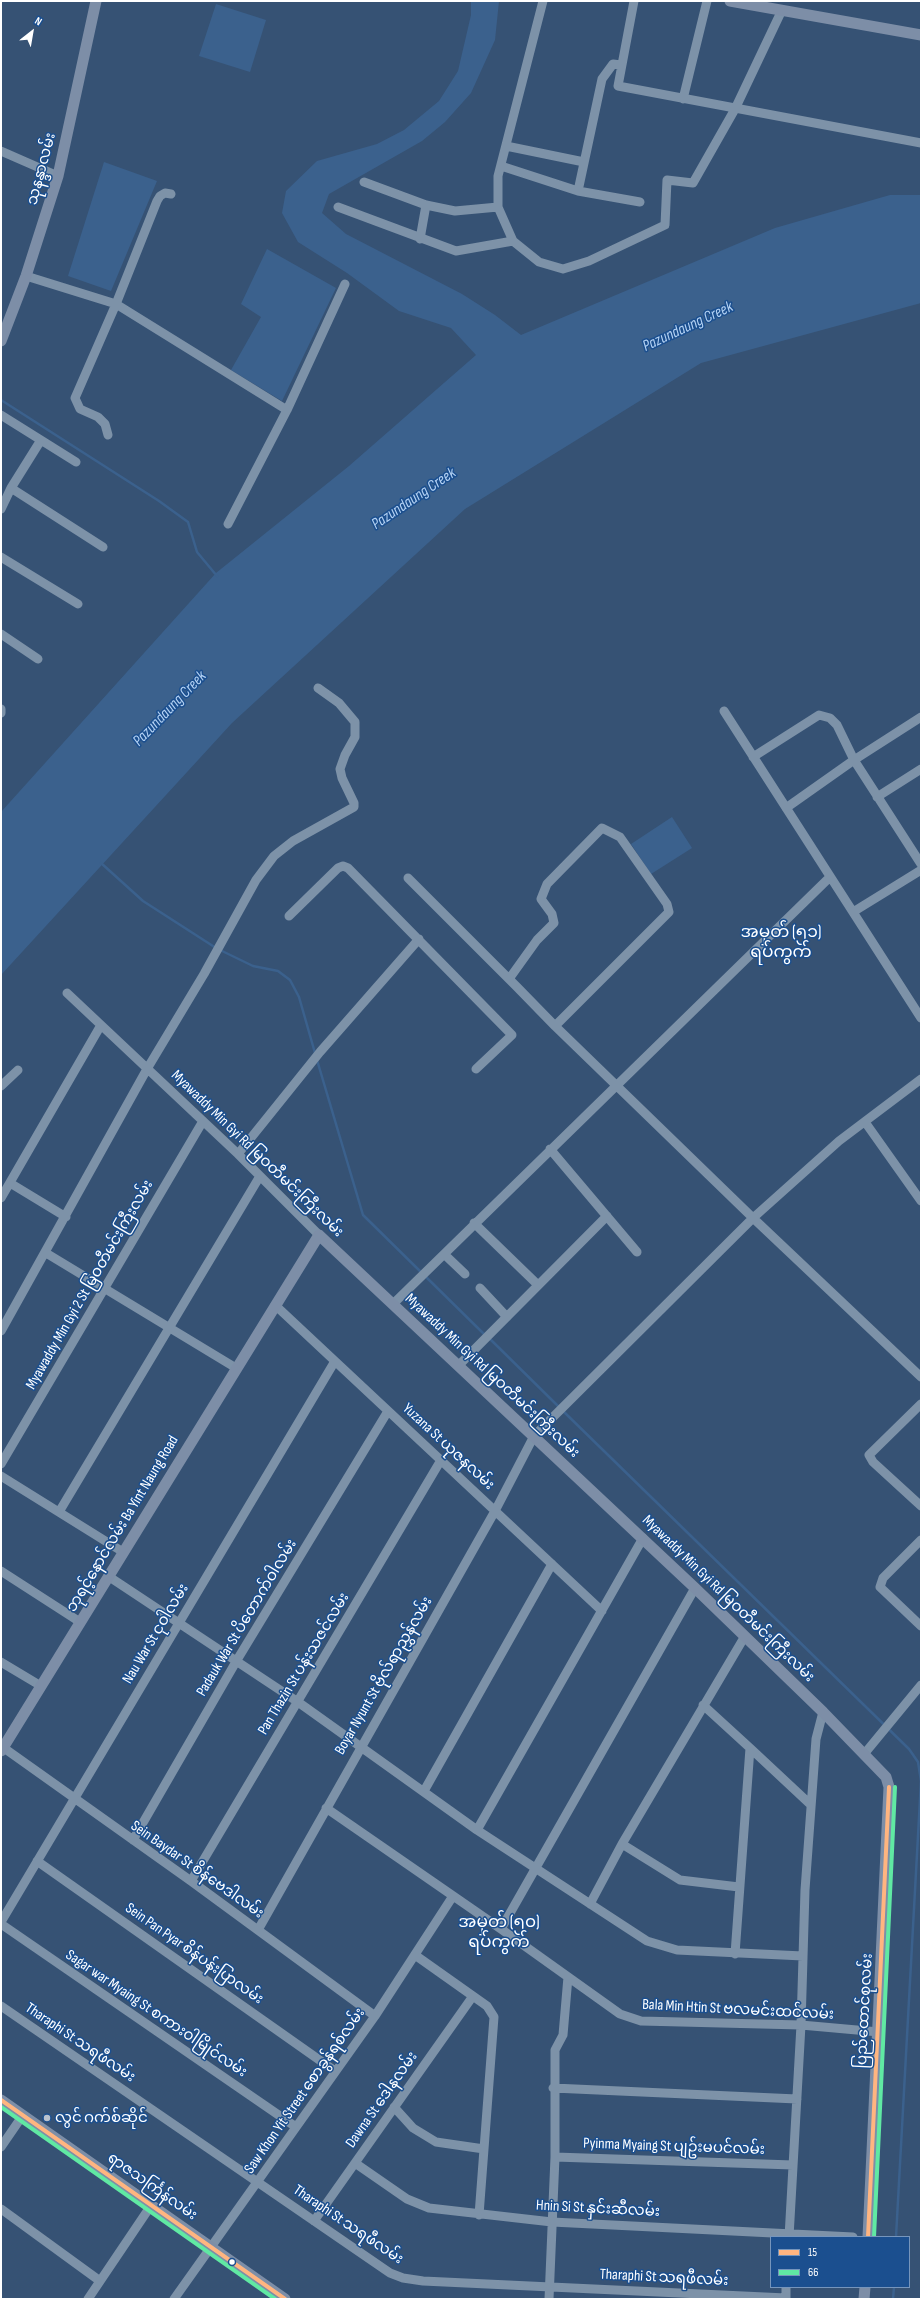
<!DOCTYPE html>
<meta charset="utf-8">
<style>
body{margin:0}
#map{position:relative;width:922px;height:2300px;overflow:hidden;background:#365274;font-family:"Sofia Sans Condensed",sans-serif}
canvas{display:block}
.frame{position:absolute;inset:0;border:2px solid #fff;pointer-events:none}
.legend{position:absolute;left:770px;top:2236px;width:140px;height:52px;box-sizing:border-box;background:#1b4f8f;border:1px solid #7695bc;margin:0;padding:5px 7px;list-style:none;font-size:12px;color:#fff}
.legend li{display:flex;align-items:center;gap:8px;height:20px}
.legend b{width:20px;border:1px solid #7695bc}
.north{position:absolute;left:12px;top:12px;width:40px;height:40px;-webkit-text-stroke:3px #1b4f8f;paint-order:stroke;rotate:31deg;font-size:11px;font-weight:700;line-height:16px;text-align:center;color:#fff}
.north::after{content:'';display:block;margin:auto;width:14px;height:18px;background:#fff;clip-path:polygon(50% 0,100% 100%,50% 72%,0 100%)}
</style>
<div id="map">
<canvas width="922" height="2300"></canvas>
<div class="frame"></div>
<ul class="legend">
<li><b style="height:5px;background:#ffb580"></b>15</li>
<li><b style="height:5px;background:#60e9a3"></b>66</li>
</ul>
<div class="north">N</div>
</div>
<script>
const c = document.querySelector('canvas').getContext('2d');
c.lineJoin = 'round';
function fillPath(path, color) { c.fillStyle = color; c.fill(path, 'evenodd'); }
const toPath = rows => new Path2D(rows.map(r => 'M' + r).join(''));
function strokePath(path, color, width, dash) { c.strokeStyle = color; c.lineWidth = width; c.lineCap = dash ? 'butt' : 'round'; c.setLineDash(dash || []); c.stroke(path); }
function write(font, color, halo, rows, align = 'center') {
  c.font = font + ' "Sofia Sans Condensed","Noto Sans Myanmar",sans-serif'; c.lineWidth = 3; c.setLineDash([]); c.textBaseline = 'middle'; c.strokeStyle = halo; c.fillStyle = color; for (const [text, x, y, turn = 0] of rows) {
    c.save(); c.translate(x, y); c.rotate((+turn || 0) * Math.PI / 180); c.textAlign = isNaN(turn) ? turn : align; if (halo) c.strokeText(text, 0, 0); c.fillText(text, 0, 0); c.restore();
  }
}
fillPath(toPath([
 [471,1,499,1,495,40,471,93,445,122,422,141,329,194,322,213,346,234,462,294,495,315,521,335,775,228,890,195,921,195,921,303,701,363,465,509,232,723,1,975,1,812,216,573,349,466,476,355,451,328,399,311,347,273,298,242,282,213,286,191,317,161,377,144,404,130,439,101,458,71,471,15],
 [216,4,266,20,250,72,199,56],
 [104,162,157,181,111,291,68,276],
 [267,249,336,288,282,401,231,370,261,317,241,304],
 [672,817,692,848,651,874,631,844]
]), '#3b618d');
strokePath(toPath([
 [1,400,159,501,188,522,197,552,217,576],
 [101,863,143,901,216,948],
 [220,950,253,966,278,971,290,980,299,997,315,1053],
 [317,1060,363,1215,485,1335],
 [489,1338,559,1407],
 [563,1411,909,1749,918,1762,921,1781,896,2237],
 [893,2299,894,2287]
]), '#3b618d', 2.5);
strokePath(toPath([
 [543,1,498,176,498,207,513,241,539,262,563,269,589,261,665,225,667,180,693,183,735,109,782,10],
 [634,1,618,86,921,143],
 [683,99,707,1],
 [506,146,584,162],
 [1,151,58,176],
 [501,166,578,191,640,202],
 [364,182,426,205,455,211,498,207],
 [578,191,602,79,613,64,621,65],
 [338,207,456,251,513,241],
 [420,239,426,205],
 [26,276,116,304,287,410],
 [1,415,76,462],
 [108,435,105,424,98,417,80,409,75,398,116,304,157,201,160,196,165,193,171,194],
 [11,488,103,547],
 [1,509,11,488,41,440],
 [228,524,287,410,345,284],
 [1,557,78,604],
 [1,634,38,659],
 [1,709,1,713],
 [724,711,921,1018],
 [753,757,819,715,830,718,837,725,854,760,921,717],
 [877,797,921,769],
 [786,808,854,760,921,864],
 [408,878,517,987,555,1026,669,912,667,904,620,837,602,828,547,884,541,899,552,914,554,923,537,940,509,979],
 [853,912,921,870],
 [289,916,338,868,343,866,348,868,512,1035,476,1069],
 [67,993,238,1154,319,1235],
 [555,1026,753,1218,921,1377],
 [1,1086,18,1070],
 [865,1122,921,1201],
 [550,1149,637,1252],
 [238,1154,320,1052,419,939],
 [10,1183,66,1217],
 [1,1198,101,1025],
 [474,1223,538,1285],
 [46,1253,236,1368],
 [444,1254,465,1274],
 [480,1288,507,1317],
 [393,1304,830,877],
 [275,1305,602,1611],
 [1,1331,147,1069,204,974,256,880,274,856,293,841,354,807,354,803,342,778,340,769,345,755,355,737,355,722,339,703,318,688],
 [459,1365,607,1216],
 [921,1404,869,1455,873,1462,921,1506],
 [1,1464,203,1121],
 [1,1476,123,1552],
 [59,1512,260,1176],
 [921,1540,883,1578,880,1587,921,1626],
 [1,1571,80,1622],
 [108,1576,298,1702,477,1830,647,1941,677,1950,803,1956],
 [1,1662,41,1686],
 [703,1705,750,1748,735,1954],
 [1,1746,191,1881,375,2016],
 [750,1748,811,1805],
 [865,1753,921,1685],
 [424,1791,552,1564],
 [326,1808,501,1929,620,2014,641,2021,801,2025,879,2032],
 [477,1830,643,1538],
 [133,1840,237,1660,388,1411],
 [622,1844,680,1880,739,1887],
 [37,1861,335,2071],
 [191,1881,441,1460],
 [590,1904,622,1844,745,1636],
 [1,1922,335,1361],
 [1,1924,296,2127],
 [501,1929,695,1588],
 [258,1930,495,1511,534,1436,753,1218,839,1141,921,1079],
 [415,1955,487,2006,494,2017,479,2215],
 [1,2006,390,2273,403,2278,423,2281,786,2298],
 [553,2088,797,2099],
 [394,2107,413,2128,436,2142,484,2149],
 [1,2147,23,2115],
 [555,2157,793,2165],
 [355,2163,407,2199,429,2208,552,2222,853,2237],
 [1,2209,100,2281],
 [314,2221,473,1996],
 [789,2237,801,2025,805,1890,816,1739,823,1712],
 [88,2299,152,2204],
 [174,2299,375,2016,453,1896],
 [549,2299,555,2157,555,2050,563,2035,568,1977],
 [786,2299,786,2287]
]), '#7d92a8', 9);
strokePath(toPath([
 [730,1,921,35],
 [1,341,26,276,58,176,96,1],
 [1,1751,319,1235,695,1588,823,1712,886,1777,889,1787,868,2237],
 [1,2100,285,2299],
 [864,2299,865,2287]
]), '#7d8ea7', 11);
strokePath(toPath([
 [1,2100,285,2299],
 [868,2237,889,1787]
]), '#ffb580', 4);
strokePath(toPath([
 [1,2107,275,2299],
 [874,2237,895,1787]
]), '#60e9a3', 4);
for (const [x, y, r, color] of [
 [47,2118,4,"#b9c2ce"],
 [232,2262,3.5,"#fff"]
]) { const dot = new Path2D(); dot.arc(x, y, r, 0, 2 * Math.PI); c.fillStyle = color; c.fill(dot); strokePath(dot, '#1b4f8f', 1.5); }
write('15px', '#fff', '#1b4f8f', [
 ["သုနန္ဒာလမ်း",42,169,-75],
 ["Myawaddy Min Gyi Rd မြဝတီမင်းကြီးလမ်း",257,1154,44],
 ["Myawaddy Min Gyi 2 St မြဝတီမင်းကြီးလမ်း",90,1285,-60],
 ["Myawaddy Min Gyi Rd မြဝတီမင်းကြီးလမ်း",492,1376,43],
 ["Yuzana St ယုဇနလမ်း",448,1447,43],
 ["ဘုရင့်နောင်လမ်း Ba Yint Naung Road",123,1524,-59],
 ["Myawaddy Min Gyi Rd မြဝတီမင်းကြီးလမ်း",728,1599,44],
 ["Padauk War St ပိတောက်ဝါလမ်း",247,1618,-59],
 ["Nau War St ငုဝါလမ်း",156,1634,-59],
 ["Pan Thazin St ပန်းသဇင်လမ်း",304,1664,-59],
 ["Boyar Nyunt St ဗိုလ်ရာညွှန်လမ်း",384,1676,-60],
 ["Sein Baydar St စိန်ဗေဒါလမ်း",197,1870,35],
 ["Sein Pan Pyar စိန်ပန်းပြာလမ်း",194,1954,35],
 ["Bala Min Htin St ဗလမင်းထင်လမ်း",738,2010,3],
 ["ပြည်ထောင်စုလမ်း",865,2011,-87],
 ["Sagar war Myaing St စကားဝါမြိုင်လမ်း",156,2014,34],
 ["Tharaphi St သရဖီလမ်း",80,2043,34],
 ["Saw Khon Yit Street စောခွန်ရစ်လမ်း",305,2091,-55],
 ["Dawna St ဒေါနလမ်း",382,2100,-55],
 ["Pyinma Myaing St ပျဥ်းမပင်လမ်း",674,2147,2],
 ["ရာဇသင်္ကြန်လမ်း",152,2187,35],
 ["Hnin Si St နှင်းဆီလမ်း",598,2209,3],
 ["Tharaphi St သရဖီလမ်း",348,2225,34],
 ["Tharaphi St သရဖီလမ်း",664,2278,3]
]);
write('15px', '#fff', '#1b4f8f', [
 ["လွင် ဂက်စ်ဆိုင်",55,2118]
], 'left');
write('italic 16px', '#b5d3f5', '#1b4f8f', [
 ["Pazundaung Creek",688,327,-25],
 ["Pazundaung Creek",414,499,-34],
 ["Pazundaung Creek",170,709,-46]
]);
write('17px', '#fff', '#1b4f8f', [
 ["အမှတ် (၅၁)",781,933],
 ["ရပ်ကွက်",781,953],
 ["အမှတ် (၅၀)",499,1923],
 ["ရပ်ကွက်",499,1943]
]);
</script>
